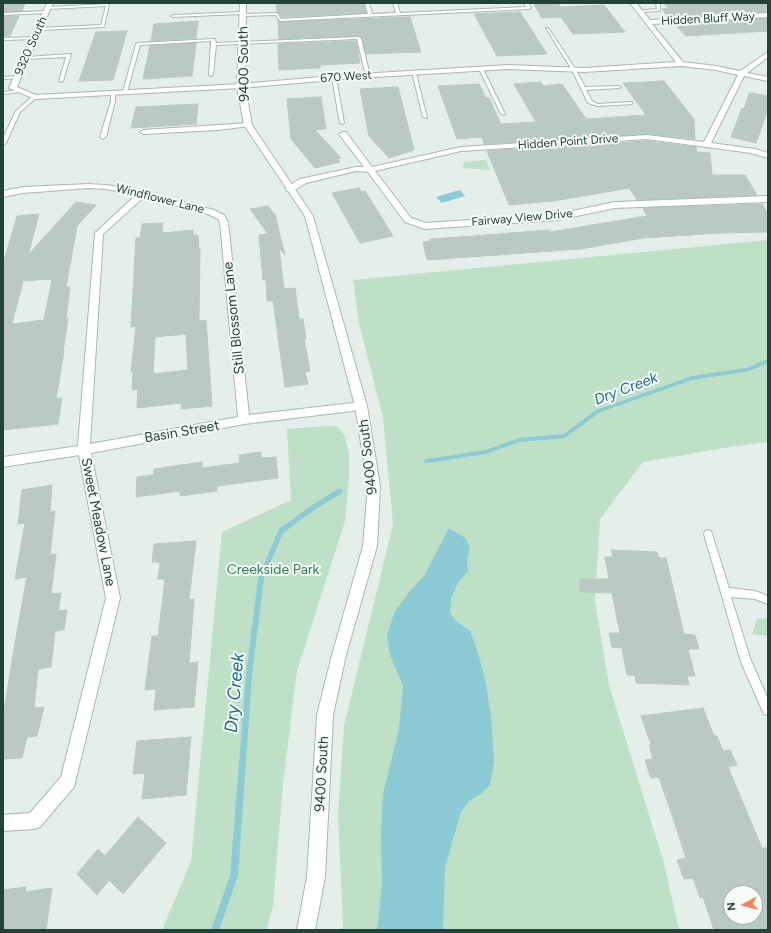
<!DOCTYPE html>
<style>
body{margin:0}
#map{position:relative;width:771px;height:933px;overflow:hidden;background:#e5efea;font-family:Figtree,sans-serif}
canvas{display:block}
.frame{position:absolute;inset:0;border:4px solid #234239;pointer-events:none}
.north{position:absolute;left:723px;top:885px;width:40px;height:40px;box-sizing:border-box;background:#f6fbf8;border:1px solid #a2b1ac;border-radius:50%;rotate:263deg;font-size:11px;font-weight:700;line-height:16px;text-align:center;color:#234239}
.north::after{content:'';display:block;margin:auto;width:14px;height:18px;background:#f7805b;clip-path:polygon(50% 0,100% 100%,50% 72%,0 100%)}
</style>
<div id="map">
<canvas width="771" height="933"></canvas>
<div class="frame"></div>
<div class="north">N</div>
</div>
<script>
const c = document.querySelector('canvas').getContext('2d');
c.lineJoin = 'round';
function fillPath(path, color) { c.fillStyle = color; c.fill(path, 'evenodd'); }
const toPath = rows => new Path2D(rows.map(r => 'M' + r).join(''));
function strokePath(path, color, width, dash) { c.strokeStyle = color; c.lineWidth = width; c.lineCap = dash ? 'butt' : 'round'; c.setLineDash(dash || []); c.stroke(path); }
function write(font, color, halo, rows, align = 'center') {
  c.font = font + ' Figtree,sans-serif'; c.lineWidth = 4; c.setLineDash([]); c.textBaseline = 'middle'; c.strokeStyle = halo; c.fillStyle = color; for (const [text, x, y, turn = 0] of rows) {
    c.save(); c.translate(x, y); c.rotate((+turn || 0) * Math.PI / 180); c.textAlign = isNaN(turn) ? turn : align; if (halo) c.strokeText(text, 0, 0); c.fillText(text, 0, 0); c.restore();
  }
}
fillPath(toPath([
 [486,160,490,170,463,168,464,162],
 [768,240,768,442,730,447,643,462,600,519,595,600,609,685,664,863,679,930,341,930,343,925,338,815,344,726,393,524,383,418,359,323,353,280],
 [327,426,336,426,344,434,349,453,349,479,345,521,297,671,283,784,273,906,267,930,162,930,191,861,222,532,291,500,287,429],
 [768,618,768,636,752,634,757,619]
]), '#bde0c6');
fillPath(toPath([
 [460,190,465,196,442,203,436,197],
 [449,528,465,538,470,548,467,560,468,571,459,581,451,598,450,613,455,620,470,631,478,653,486,683,491,717,494,762,490,785,482,793,469,801,461,812,445,867,443,930,377,930,382,887,381,835,383,794,399,729,403,686,390,655,387,636,394,613,410,591,424,576]
]), '#8ccad5');
fillPath(toPath([
 [768,359,768,363,749,371,692,380,600,412,565,438,519,442,486,454,427,463,425,463,424,461,425,459,427,459,486,450,519,438,564,434,596,410,692,376,746,368,768,359],
 [338,489,342,489,343,491,342,493,316,509,283,533,264,578,252,675,238,876,219,930,211,930,230,876,246,675,258,578,279,529,312,505,338,489]
]), '#8ccad5');
const building = toPath([
 [3,3,25,3,22,11,3,12,3,3],
 [276,3,364,3,366,13,282,17,277,12,276,3],
 [533,3,558,3,561,7,604,5,625,32,573,34,561,17,542,18,533,3],
 [663,3,768,3,768,12,668,17,662,9,669,8,663,3],
 [520,12,547,54,497,56,474,14,520,12],
 [3,16,19,16,10,36,3,36,3,16],
 [410,17,421,52,366,54,362,38,359,36,279,39,278,20,280,22,410,17],
 [768,18,768,31,686,36,675,24,768,18],
 [198,21,196,38,151,41,154,24,198,21],
 [127,31,113,80,79,81,96,32,127,31],
 [356,41,360,63,320,65,320,68,279,70,278,45,279,44,356,41],
 [196,43,192,76,143,79,150,46,196,43],
 [664,81,694,119,695,139,647,134,484,144,482,137,457,139,438,86,479,84,486,98,489,98,501,124,536,122,514,84,541,82,543,86,562,84,586,119,646,115,623,83,664,81],
 [398,87,414,150,389,158,369,136,360,89,398,87],
 [751,93,768,96,768,109,756,143,731,137,742,108,744,109,749,94,751,93],
 [321,97,326,129,315,130,341,158,337,159,340,162,315,168,291,139,287,99,321,97],
 [198,104,196,124,131,128,136,107,198,104],
 [647,141,696,147,697,152,710,153,712,175,745,175,757,195,637,200,629,188,554,201,509,205,487,151,647,141],
 [359,188,361,192,365,191,393,236,360,243,332,193,359,188],
 [76,202,96,205,77,226,66,287,70,287,66,318,68,318,63,352,64,351,56,399,62,398,58,424,3,430,3,264,17,216,39,214,28,255,76,202],
 [52,279,44,320,12,324,23,281,52,279],
 [762,204,768,214,768,232,719,233,644,238,580,249,427,260,423,242,431,241,430,239,460,237,549,230,550,232,647,216,643,208,762,204],
 [268,206,275,215,285,255,279,248,284,289,295,288,299,319,303,319,306,339,304,339,310,371,305,372,308,384,285,387,273,301,267,301,266,280,263,280,259,235,268,234,250,209,268,206],
 [163,223,162,233,193,230,193,235,198,235,199,249,200,249,199,321,206,320,212,406,181,409,182,403,137,408,138,389,132,390,133,371,131,372,136,326,131,327,136,238,140,238,142,224,163,223],
 [186,334,188,370,153,374,155,337,186,334],
 [261,452,261,458,276,457,278,478,217,486,217,491,180,496,180,491,136,497,137,477,154,475,154,469,202,462,202,468,240,463,239,455,261,452],
 [52,485,50,512,55,511,50,555,56,554,51,594,61,593,58,611,67,610,64,630,55,631,51,667,38,669,34,708,44,707,37,736,27,737,22,758,3,759,3,717,13,654,27,577,15,579,25,523,18,524,22,490,52,485],
 [196,541,189,600,194,599,189,663,198,662,194,707,154,710,156,689,145,690,152,636,158,636,165,579,158,579,160,562,152,562,154,544,196,541],
 [611,550,657,552,659,558,666,558,684,634,695,635,699,649,688,649,695,676,687,676,689,685,636,683,635,675,627,675,622,648,612,647,609,633,620,633,612,593,580,592,580,579,609,579,605,557,613,557,611,550],
 [703,708,714,736,717,736,723,751,730,750,737,765,728,767,762,848,768,848,768,929,714,930,703,897,700,898,693,878,684,879,677,860,686,858,675,824,659,777,651,778,645,760,653,759,649,745,651,744,641,716,703,708],
 [731,893,755,893,755,917,731,917,731,893],
 [191,737,186,795,142,799,145,773,133,774,137,741,191,737],
 [138,817,166,843,123,894,109,880,97,895,77,874,98,849,105,856,138,817],
 [26,887,25,892,52,888,46,930,3,930,3,890,26,887]
]);
fillPath(building, '#bacac3');
strokePath(building, '#b7c9c1', 1);
const service = toPath([
 [365,3,369,3,372,14,396,13,393,3,397,3,400,13,526,7,524,3,528,3,531,8,529,9,280,21,276,15,243,16,241,14,173,17,171,16,173,15,243,12,245,14,277,13,281,19,368,14,365,3],
 [656,3,660,3,660,11,639,12,637,11,657,9,656,3],
 [109,4,104,27,39,30,37,29,39,28,101,25,106,6,48,9,47,7,109,4],
 [47,11,46,13,3,15,3,13,47,11],
 [546,28,549,29,576,70,585,87,619,86,621,87,619,88,586,90,592,101,598,104,630,102,632,102,632,104,598,106,588,103,572,70,546,28],
 [37,37,37,38,35,39,3,40,3,38,37,37],
 [359,37,361,38,370,76,368,77,366,76,357,39,216,45,213,75,211,76,209,75,211,41,140,45,127,92,125,93,123,92,136,44,138,43,213,39,215,39,216,43,359,37],
 [71,54,63,81,61,82,59,81,66,57,26,59,24,58,26,57,71,54],
 [479,68,483,69,505,114,505,115,501,114,479,69,479,68],
 [412,72,416,73,427,118,423,117,412,72],
 [20,76,20,78,18,78,3,79,3,77,20,76],
 [334,77,336,78,344,123,342,124,340,123,332,78,334,77],
 [18,90,20,90,20,92,3,94,3,92,18,90],
 [111,92,115,93,115,101,106,137,103,139,100,137,111,101,111,92],
 [33,96,37,97,20,112,6,143,3,145,3,138,16,111,33,96],
 [248,123,251,125,250,126,218,130,143,134,140,132,143,130,248,123],
 [708,530,711,531,712,534,729,588,755,591,768,596,768,604,755,599,731,597,751,661,768,699,768,715,764,714,741,662,704,534,705,531,708,530]
]);
const minor = toPath([
 [47,3,53,3,17,87,36,95,241,84,343,75,508,65,584,68,676,62,630,3,636,3,650,20,768,13,768,17,652,24,683,62,716,66,740,71,768,52,768,57,747,73,768,77,768,81,744,76,711,143,755,149,768,153,768,158,751,153,647,139,461,151,375,171,411,218,426,223,558,214,615,202,768,196,768,202,615,208,558,220,425,229,405,222,368,172,356,171,306,183,293,191,287,191,286,189,287,187,300,179,356,167,364,167,339,134,343,132,346,132,372,167,461,147,647,135,704,142,738,75,716,70,681,66,584,72,508,69,343,79,241,88,35,99,9,88,47,3],
 [88,184,106,185,142,191,214,210,224,215,228,222,249,415,361,402,365,403,367,406,365,409,361,410,244,424,91,453,120,598,74,787,40,827,34,829,3,831,3,815,30,813,61,777,106,598,79,455,3,467,3,457,78,446,95,233,136,195,106,189,88,188,23,193,3,197,3,191,23,187,88,184],
 [144,197,208,214,218,219,220,222,238,417,90,444,103,234,144,197]
]);
const tertiary = toPath([
 [240,3,246,3,245,86,252,125,313,216,367,406,380,486,377,546,346,655,333,715,325,877,315,930,297,930,307,877,317,715,332,655,363,546,368,486,355,406,305,216,244,125,237,86,240,3]
]);
strokePath(service, '#a7b8b1', 2);
strokePath(minor, '#a7b8b1', 2);
strokePath(tertiary, '#a7b8b1', 2);
fillPath(service, '#fff');
fillPath(minor, '#fff');
fillPath(tertiary, '#fff');
write('12px', '#234239', '#f6fbf8', [
 ["Hidden Bluff Way",708,19,-3],
 ["9320 South",31,46,-66],
 ["670 West",346,77,-4],
 ["Hidden Point Drive",568,142,-4],
 ["Windflower Lane",160,199,14],
 ["Fairway View Drive",522,218,-5]
]);
write('14px', '#234239', '#f6fbf8', [
 ["9400 South",244,64,-91],
 ["Still Blossom Lane",234,318,-96],
 ["Basin Street",182,432,-10],
 ["9400 South",368,457,-97],
 ["Sweet Meadow Lane",98,522,79],
 ["9400 South",322,774,-87]
]);
write('14px', '#2b7a49', '#f6fbf8', [
 ["Creekside Park",273,570]
]);
write('italic 15px', '#1a7081', '#f6fbf8', [
 ["Dry Creek",626,389,-21]
]);
write('italic 18px', '#1a7081', '#f6fbf8', [
 ["Dry Creek",235,693,-85]
]);
</script>
